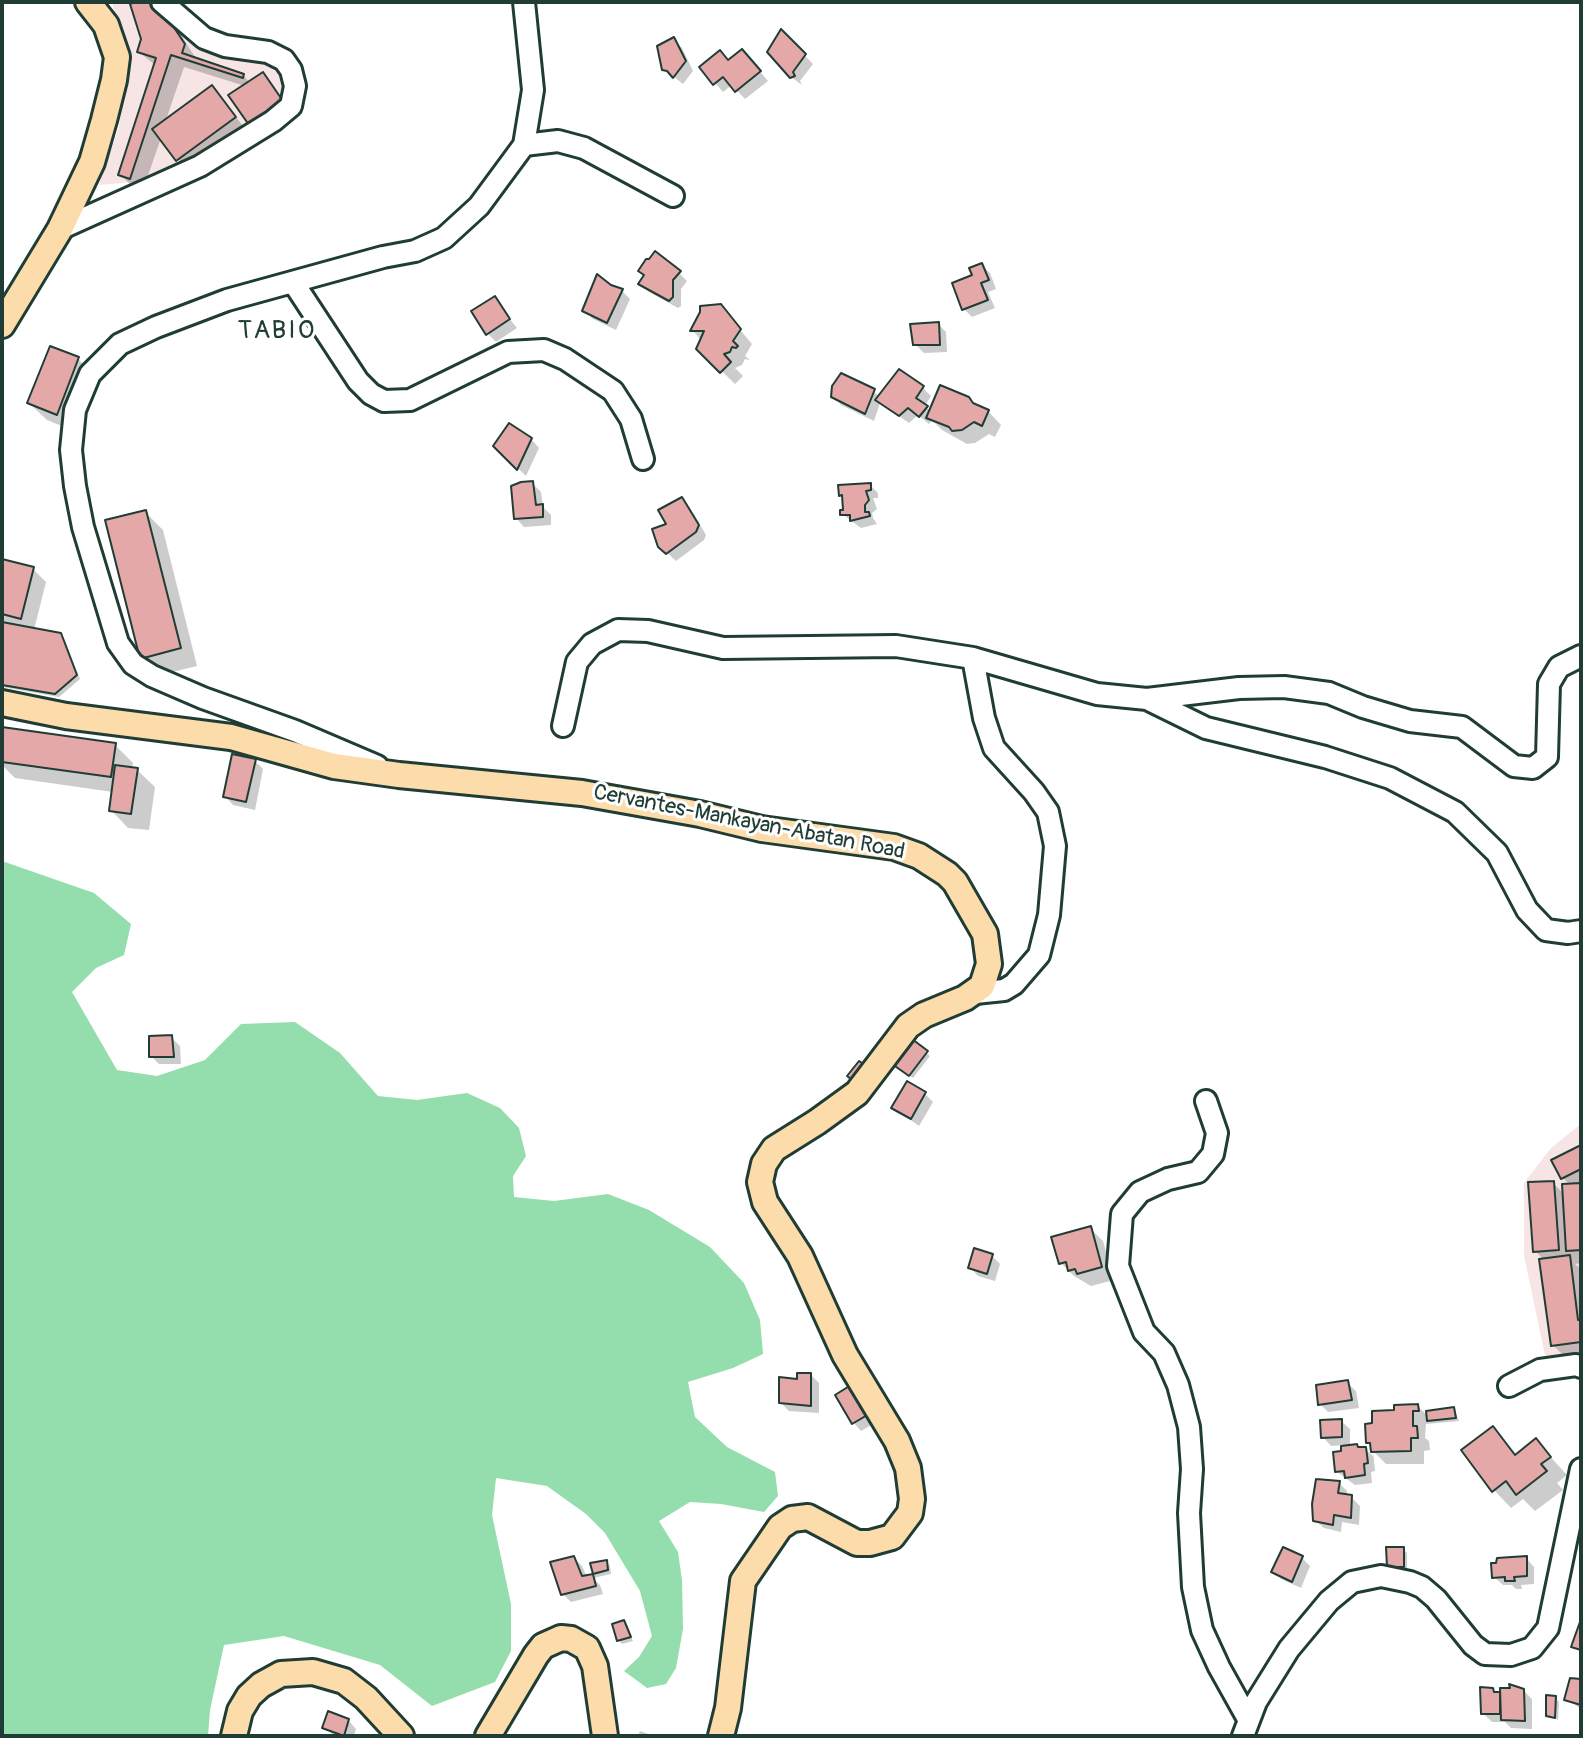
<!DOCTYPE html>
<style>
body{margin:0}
#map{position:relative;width:1583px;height:1738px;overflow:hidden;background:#fff;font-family:Pangolin,sans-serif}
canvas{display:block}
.frame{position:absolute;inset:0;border:4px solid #1f3d34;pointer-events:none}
</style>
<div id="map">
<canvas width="1583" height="1738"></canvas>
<div class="frame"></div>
</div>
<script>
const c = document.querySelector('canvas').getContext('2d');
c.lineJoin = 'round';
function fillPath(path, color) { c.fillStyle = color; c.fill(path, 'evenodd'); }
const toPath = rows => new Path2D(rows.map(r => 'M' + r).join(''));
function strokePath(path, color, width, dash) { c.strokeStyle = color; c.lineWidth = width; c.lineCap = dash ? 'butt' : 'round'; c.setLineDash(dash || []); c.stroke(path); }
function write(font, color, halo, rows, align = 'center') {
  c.font = font + ' Pangolin,sans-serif'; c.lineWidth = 6; c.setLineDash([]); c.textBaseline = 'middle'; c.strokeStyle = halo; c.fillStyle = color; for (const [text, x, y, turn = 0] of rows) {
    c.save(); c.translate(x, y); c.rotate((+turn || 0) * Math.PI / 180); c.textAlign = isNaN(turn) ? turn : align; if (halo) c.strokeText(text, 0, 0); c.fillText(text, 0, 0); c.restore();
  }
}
fillPath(toPath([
 [112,2,160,2,266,61,287,77,288,95,263,121,145,181,99,185,119,127,127,63],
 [1581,1124,1581,1363,1545,1355,1524,1256,1524,1183,1551,1148]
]), '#f7e5e5');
fillPath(toPath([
 [2,861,94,893,131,924,124,955,96,968,72,992,117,1070,157,1076,205,1060,241,1024,295,1022,340,1053,378,1096,417,1100,467,1093,500,1108,519,1128,526,1156,513,1176,514,1197,554,1201,608,1194,649,1210,710,1247,744,1283,760,1320,763,1354,733,1368,688,1382,695,1417,727,1447,775,1472,778,1496,764,1512,721,1504,690,1502,659,1521,678,1552,682,1580,683,1629,676,1668,666,1684,647,1688,624,1671,639,1657,652,1636,640,1591,605,1533,586,1514,547,1486,496,1478,492,1515,511,1604,511,1651,495,1682,432,1706,380,1665,284,1636,224,1645,210,1710,208,1736,2,1736]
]), '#94ddad');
fillPath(toPath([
 [141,2,166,12,197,60,243,75,250,83,263,75,290,110,259,132,245,86,184,67,166,120,212,87,247,131,190,173,161,138,143,190,133,187,120,174,156,66,139,52,143,39],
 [782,32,813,64,800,81,802,85,791,77],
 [673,39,682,48,693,71,683,84,664,69],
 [750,60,768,81,745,99,732,85,723,92,701,67],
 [981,265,990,273,996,289,988,292,995,308,972,317,964,309,975,276],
 [679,273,687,281,681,289,681,306,678,308,649,292,641,284],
 [610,287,622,291,630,299,616,330,593,319,585,311],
 [494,299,517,328,496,342,488,334],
 [720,306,752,344,745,356,750,360,745,359,742,365,735,368,743,376,735,384,699,349,702,341,693,331,702,312],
 [938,324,946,332,947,352,924,353,915,344],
 [78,359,96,377,74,431,47,420,29,403],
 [923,388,931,396,925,406,931,412,975,406,988,411,1001,425,995,437,989,434,975,443,967,444,942,430,932,420,929,424,918,415,909,423,880,403,874,421,841,405,833,396,873,391,880,397],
 [531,439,539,448,526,476,495,446],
 [532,483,541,492,543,507,551,515,551,525,524,527,516,518],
 [870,485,878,493,878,498,873,498,877,509,872,513,873,518,877,524,861,528,842,514],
 [682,499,690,508,706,535,704,540,676,561,660,546],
 [145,512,163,530,197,666,160,675,142,658],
 [2,561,33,569,46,582,34,630,60,635,64,639,80,679,59,697,2,687],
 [2,729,115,745,133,763,132,769,137,770,155,787,149,830,128,828,111,810,113,792,15,778,2,765],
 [255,761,263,769,255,810,233,805,225,796],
 [171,1037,180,1046,181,1064,159,1064,151,1056],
 [912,1042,930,1056,913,1078,898,1067],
 [925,1094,933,1102,919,1126,894,1108],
 [1581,1147,1581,1263,1575,1264,1581,1269,1581,1356,1566,1358,1553,1345,1544,1260,1535,1251,1553,1183,1564,1194,1571,1186,1563,1178],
 [1090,1228,1103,1241,1114,1280,1091,1286,1074,1276,1061,1263],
 [992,1256,1000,1264,995,1281,978,1276,970,1267],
 [811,1375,819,1383,819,1413,789,1411,781,1403,799,1381],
 [1347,1383,1356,1391,1359,1408,1328,1412,1320,1404],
 [859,1396,875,1423,861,1431,853,1422],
 [1417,1406,1429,1417,1454,1409,1459,1421,1426,1424,1425,1438,1429,1441,1430,1450,1424,1451,1424,1464,1386,1464,1373,1451,1375,1471,1371,1472,1372,1483,1355,1485,1336,1471,1343,1445,1331,1446,1323,1437,1341,1421,1350,1429,1350,1447,1365,1449,1373,1456,1372,1446,1368,1442,1396,1412],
 [1493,1428,1517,1455,1536,1441,1567,1475,1557,1483,1563,1490,1535,1511,1523,1499,1511,1508,1494,1490],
 [1339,1483,1347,1491,1347,1496,1351,1497,1360,1506,1359,1525,1342,1522,1341,1532,1324,1528,1315,1520],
 [1403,1549,1407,1553,1407,1570,1393,1570,1389,1566],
 [574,1558,582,1566,587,1577,595,1576,592,1565,606,1562,610,1566,611,1574,593,1578,600,1585,603,1594,571,1602,563,1594],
 [1302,1558,1310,1566,1301,1588,1281,1579,1273,1571],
 [1526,1558,1534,1567,1534,1584,1521,1585,1522,1589,1516,1589,1512,1585,1503,1585,1494,1577],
 [624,1622,633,1641,622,1644,619,1640],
 [1581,1681,1581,1709,1567,1699],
 [1492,1690,1496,1694,1502,1695,1512,1690,1523,1690,1532,1699,1532,1729,1511,1728,1505,1722,1492,1722,1483,1713],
 [1555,1698,1559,1702,1558,1720,1548,1715],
 [348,1720,356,1729,354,1736,334,1736,325,1727],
 [640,1731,654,1736,638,1736]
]), '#0003');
const building = toPath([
 [135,2,157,2,185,44,182,53,244,74,243,78,171,55,130,179,118,175,156,58,137,52,141,39,130,4,135,2],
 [781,29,806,54,793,72,795,76,790,78,767,52,781,29],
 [674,37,686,61,673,78,667,71,662,70,657,46,674,37],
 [742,49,761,71,735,92,723,77,713,85,699,67,720,50,728,60,742,49],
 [263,72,283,101,249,125,228,95,263,72],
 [212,85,236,117,176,161,152,129,212,85],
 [655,251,681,271,673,280,673,297,669,301,638,284,644,275,638,271,646,259,649,259,655,251],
 [982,263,989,280,981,283,988,300,962,310,952,283,972,275,969,268,982,263],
 [597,274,611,285,623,289,607,323,582,311,597,274],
 [495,296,510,319,486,335,471,311,495,296],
 [721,304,741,329,733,341,738,346,736,348,732,347,730,352,724,354,731,362,720,373,696,349,704,331,690,331,700,312,700,306,721,304],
 [939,322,940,345,913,345,910,324,939,322],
 [50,346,79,357,57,415,27,403,50,346],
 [899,369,924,386,916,398,928,406,919,417,908,408,899,416,875,400,899,369],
 [841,373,875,389,865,414,831,397,832,386,841,373],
 [940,385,969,397,973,403,989,410,982,426,974,422,962,430,952,431,949,427,926,418,940,385],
 [509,423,532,438,517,470,493,446,509,423],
 [533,481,536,505,543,504,543,517,514,519,511,486,521,482,533,481],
 [871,483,871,490,866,491,869,500,865,505,865,512,869,512,870,516,850,521,850,515,840,515,840,510,843,510,842,495,839,496,838,485,871,483],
 [682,497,699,525,696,532,666,554,658,547,652,529,666,524,658,510,682,497],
 [146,510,181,648,140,659,105,520,146,510],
 [2,559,34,567,21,619,2,614,2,559],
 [2,622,61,633,77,675,55,694,2,685,2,622],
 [2,727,116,743,111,777,2,762,2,727],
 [232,754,256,759,246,802,223,797,232,754],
 [115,765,138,768,131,814,109,811,115,765],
 [172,1035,174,1057,149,1057,149,1036,172,1035],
 [912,1039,928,1051,909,1076,892,1064,912,1039],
 [859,1061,868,1067,856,1083,847,1076,859,1061],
 [907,1081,926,1092,911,1119,891,1108,907,1081],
 [1581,1145,1581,1169,1561,1179,1551,1160,1581,1145],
 [1554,1181,1559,1250,1533,1252,1528,1182,1554,1181],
 [1581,1183,1581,1250,1566,1251,1562,1184,1581,1183],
 [1091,1226,1102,1267,1077,1274,1075,1269,1068,1271,1066,1262,1059,1264,1051,1237,1091,1226],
 [974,1248,993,1254,987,1274,968,1268,974,1248],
 [1570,1255,1578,1320,1581,1319,1581,1342,1551,1346,1539,1259,1570,1255],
 [797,1373,811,1373,811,1406,779,1403,779,1377,797,1379,797,1373],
 [1348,1380,1352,1400,1318,1405,1316,1385,1348,1380],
 [851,1385,869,1414,852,1424,835,1395,851,1385],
 [1418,1404,1419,1411,1413,1411,1413,1426,1417,1426,1418,1438,1411,1438,1411,1451,1371,1452,1370,1443,1366,1443,1365,1424,1372,1423,1372,1411,1394,1410,1394,1405,1418,1404],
 [1454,1407,1456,1418,1427,1421,1426,1411,1454,1407],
 [1342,1419,1342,1437,1321,1438,1320,1420,1342,1419],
 [1493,1426,1515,1455,1536,1438,1551,1457,1541,1464,1547,1471,1516,1495,1506,1481,1492,1492,1461,1450,1493,1426],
 [1357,1444,1358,1447,1366,1447,1368,1463,1364,1464,1365,1475,1345,1478,1344,1471,1335,1472,1333,1452,1341,1451,1341,1446,1357,1444],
 [1316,1479,1340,1481,1338,1493,1352,1495,1351,1518,1334,1515,1333,1525,1313,1521,1312,1504,1316,1479],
 [1283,1547,1303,1556,1292,1582,1271,1572,1283,1547],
 [1386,1547,1404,1547,1404,1567,1387,1567,1386,1547],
 [574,1556,582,1576,593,1574,596,1586,561,1595,550,1562,574,1556],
 [1527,1556,1527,1576,1514,1577,1515,1581,1505,1581,1505,1577,1492,1578,1491,1563,1496,1563,1497,1558,1527,1556],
 [607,1560,608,1570,593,1574,590,1563,607,1560],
 [1581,1619,1581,1650,1571,1647,1581,1619],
 [624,1620,631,1637,617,1641,612,1624,624,1620],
 [1570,1678,1581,1679,1581,1705,1564,1700,1570,1678],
 [1509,1684,1524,1689,1525,1721,1501,1720,1500,1688,1510,1688,1509,1684],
 [1480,1687,1493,1688,1494,1692,1500,1692,1500,1714,1481,1714,1480,1687],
 [1546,1695,1556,1696,1555,1718,1546,1716,1546,1695],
 [328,1711,349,1719,344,1736,322,1728,328,1711]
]);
fillPath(building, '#e3a8a7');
strokePath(building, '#1f3d34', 2);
const minor = toPath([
 [524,145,533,90,524,2],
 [60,229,200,166,273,121,291,106,295,86,291,70,284,60,268,52,225,46,204,38,162,2],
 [293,282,358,381,371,394,384,401,410,400,508,352,544,350,565,359,613,391,631,419,643,459],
 [973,658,1097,694,1147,699,1239,688,1284,687,1329,693,1363,707,1410,721,1462,727,1514,766,1533,768,1547,757,1549,684,1559,667,1581,656],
 [1147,699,1206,728,1325,757,1390,778,1455,812,1497,853,1527,910,1546,930,1568,933,1581,931],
 [563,726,577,662,592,644,618,630,648,631,723,648,896,646,973,658,984,718,994,748,1034,792,1048,812,1055,846,1049,915,1039,955,1014,984,1004,990,975,993],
 [377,766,295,731,203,698,152,676,133,664,118,643,83,527,75,486,71,450,75,410,90,374,120,344,156,327,227,300,383,257,415,251,444,238,479,206,524,145,558,141,584,148,673,196],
 [1206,1101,1217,1133,1213,1154,1198,1172,1168,1179,1140,1192,1122,1214,1118,1266,1144,1332,1164,1353,1178,1385,1189,1427,1192,1469,1189,1513,1193,1587,1202,1630,1219,1667,1248,1719],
 [1509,1386,1540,1370,1576,1365,1581,1367],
 [1243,1736,1256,1702,1289,1649,1329,1601,1352,1582,1381,1576,1410,1582,1422,1587,1436,1599,1473,1645,1485,1654,1511,1655,1532,1648,1548,1628,1581,1469]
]);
const major = toPath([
 [2,325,60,229,92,162,104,120,114,80,117,57,106,25,88,2],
 [2,703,66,716,231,737,334,766,399,775,582,793,700,814,762,829,894,847,919,856,947,874,955,882,985,934,989,964,982,986,965,998,924,1015,908,1026,857,1093,817,1122,774,1149,764,1164,760,1182,765,1202,800,1256,845,1355,897,1441,908,1468,912,1499,910,1513,892,1537,870,1543,857,1543,808,1517,792,1519,780,1527,743,1581,728,1708,721,1736],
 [234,1736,240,1711,249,1696,261,1685,281,1674,313,1672,344,1681,366,1698,401,1736],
 [488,1736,536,1655,543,1646,561,1638,571,1639,587,1648,595,1666,605,1736]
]);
strokePath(minor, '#1f3d34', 26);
strokePath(major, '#1f3d34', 30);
strokePath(minor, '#fff', 20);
strokePath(major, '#fddcac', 24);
write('22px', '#1f3d34', '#fff', [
 ["Cervantes-Mankayan-Abatan Road",749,823,11]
]);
c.letterSpacing = '2px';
write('26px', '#1f3d34', '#fff', [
 ["TABIO",277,331]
]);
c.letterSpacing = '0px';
</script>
